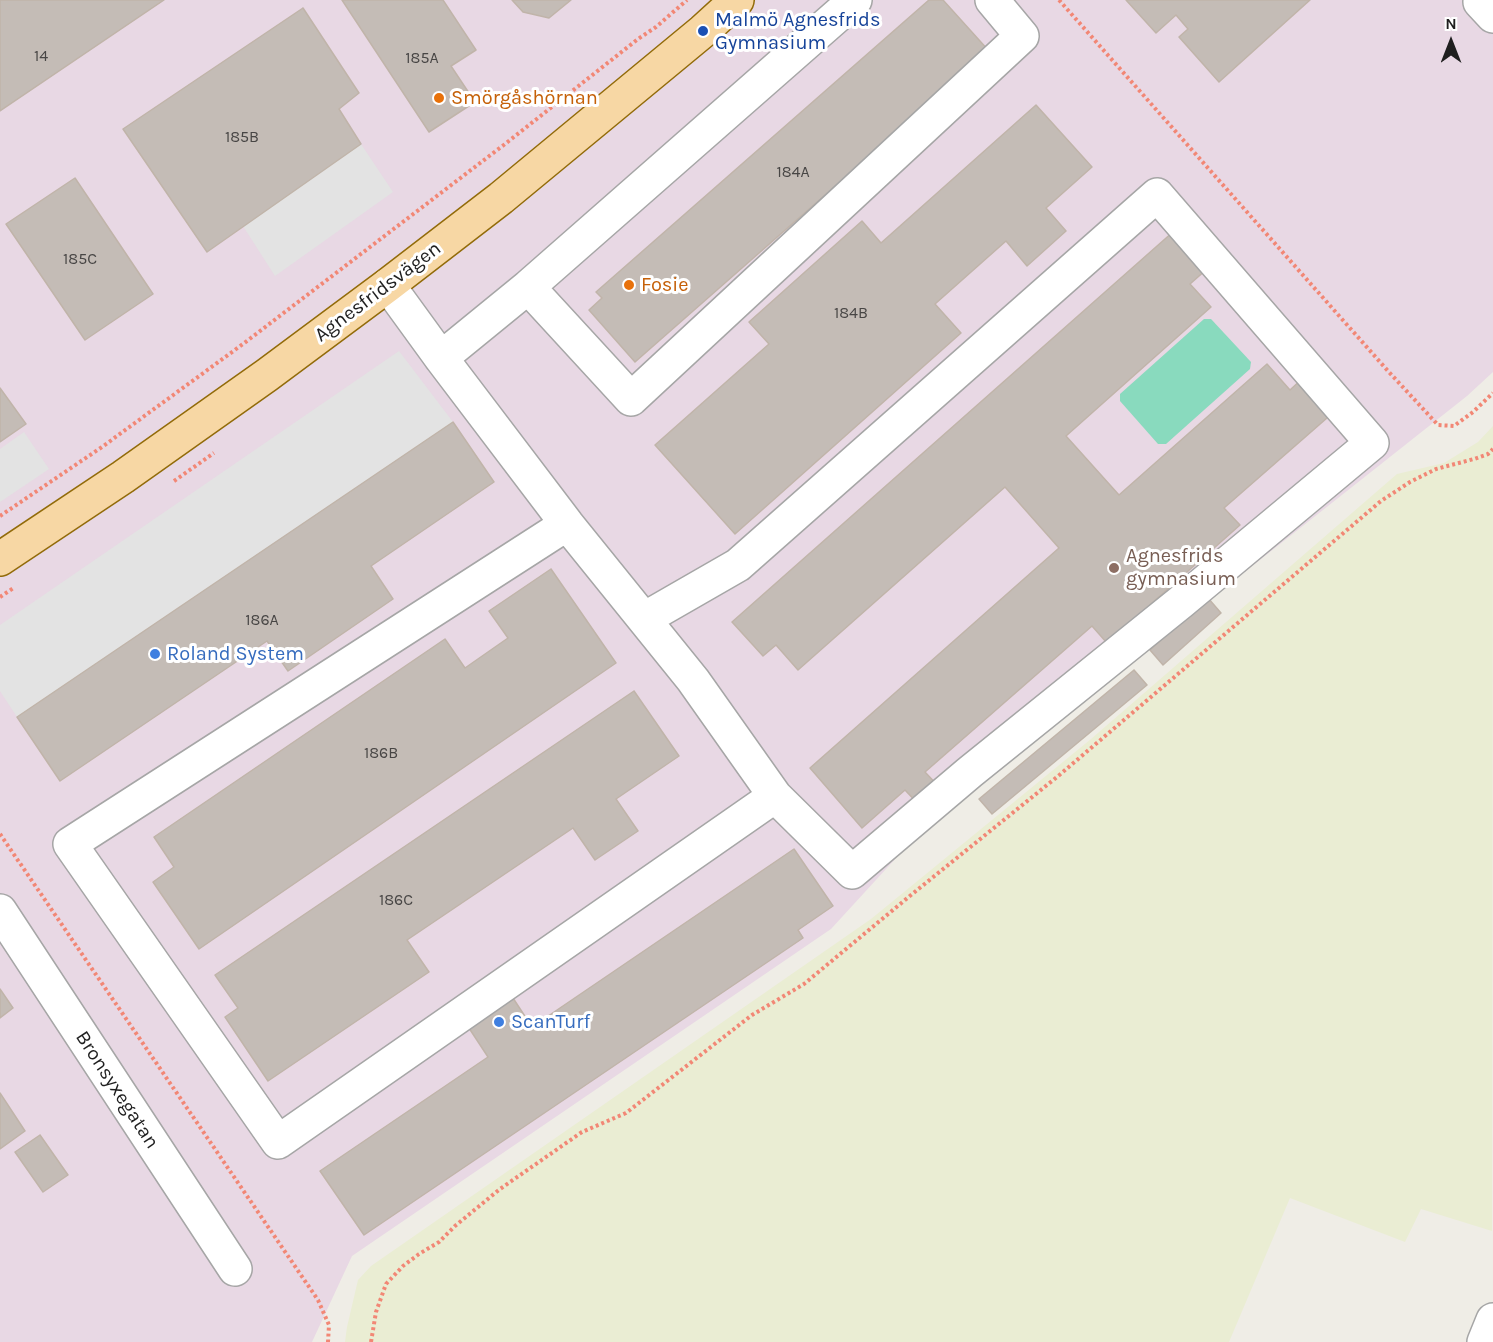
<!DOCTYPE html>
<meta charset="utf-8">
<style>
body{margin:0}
#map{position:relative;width:1493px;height:1342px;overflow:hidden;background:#efede6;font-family:Karla,sans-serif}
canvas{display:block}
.north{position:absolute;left:1421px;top:12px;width:60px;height:60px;-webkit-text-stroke:4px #fff;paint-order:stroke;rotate:0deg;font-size:16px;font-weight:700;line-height:24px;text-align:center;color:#1f1f1f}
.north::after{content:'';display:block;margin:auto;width:21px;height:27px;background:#1f1f1f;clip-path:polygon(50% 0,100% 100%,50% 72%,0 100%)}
</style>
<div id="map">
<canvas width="1493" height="1342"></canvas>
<div class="north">N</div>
</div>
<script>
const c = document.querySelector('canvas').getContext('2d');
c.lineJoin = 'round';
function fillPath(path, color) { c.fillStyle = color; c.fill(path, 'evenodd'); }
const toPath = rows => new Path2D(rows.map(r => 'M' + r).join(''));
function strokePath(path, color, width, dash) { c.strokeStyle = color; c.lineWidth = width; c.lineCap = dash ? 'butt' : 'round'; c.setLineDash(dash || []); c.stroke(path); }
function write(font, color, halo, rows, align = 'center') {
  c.font = font + ' Karla,sans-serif'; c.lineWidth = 6; c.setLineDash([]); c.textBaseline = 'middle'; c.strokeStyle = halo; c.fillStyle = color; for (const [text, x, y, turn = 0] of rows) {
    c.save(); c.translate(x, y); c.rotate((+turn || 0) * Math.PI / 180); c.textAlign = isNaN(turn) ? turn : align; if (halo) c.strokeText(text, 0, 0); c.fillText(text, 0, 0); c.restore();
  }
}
fillPath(toPath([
 [0,0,1493,0,1493,372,1467,396,930,821,831,929,352,1256,312,1342,0,1342]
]), '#e8d8e4');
fillPath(toPath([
 [1493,426,1492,1231,1421,1209,1405,1242,1290,1198,1229,1342,345,1342,347,1327,358,1280,371,1266,871,919,1091,739,1397,474,1444,463,1478,442]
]), '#eaedd3');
fillPath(toPath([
 [1204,319,1211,319,1251,362,1250,369,1166,444,1158,444,1120,401,1120,394]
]), '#89dabe');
fillPath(toPath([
 [361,144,393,192,275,276,243,226],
 [399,351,453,422,17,717,0,691,0,625],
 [24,432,49,469,0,502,0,449]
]), '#e3e3e3');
const building = toPath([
 [0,0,164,0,0,111,0,0],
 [342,0,443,0,476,50,451,66,475,102,429,132,342,0],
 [512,0,571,0,549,18,523,12,512,0],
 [929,0,943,0,989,51,635,362,589,310,602,298,596,292,929,0],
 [1126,0,1310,0,1219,82,1179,37,1188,29,1176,15,1156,33,1126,0],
 [303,8,359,93,339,109,361,144,207,252,123,129,303,8],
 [1036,105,1092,167,1046,208,1066,231,1027,266,1006,241,935,304,961,333,735,534,655,445,769,344,749,322,862,221,881,243,1036,105],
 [75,178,153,294,85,340,6,224,75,178],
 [1174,231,1207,269,1190,284,1211,307,1066,436,1119,495,1267,364,1290,390,1304,377,1335,411,1224,508,1240,525,1107,643,1092,626,925,772,941,789,921,807,905,790,862,828,810,768,1059,548,1005,487,798,670,776,645,763,656,732,622,1174,231],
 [0,388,26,424,0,442,0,388],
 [453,422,494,482,371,566,393,599,288,671,267,641,60,781,17,717,453,422],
 [551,569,616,663,199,949,153,882,174,867,154,837,445,639,465,668,508,638,489,611,551,569],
 [1208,598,1221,613,1163,665,1150,650,1208,598],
 [1134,670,1147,685,992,814,979,799,1134,670],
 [634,691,679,756,616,799,638,831,595,860,573,828,407,940,429,972,268,1081,225,1017,238,1008,215,975,634,691],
 [794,849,833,906,798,930,803,938,364,1235,320,1171,488,1057,467,1025,511,995,532,1027,794,849],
 [0,989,13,1008,0,1018,0,989],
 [0,1093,25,1131,0,1149,0,1093],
 [40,1135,68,1175,43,1192,15,1152,40,1135]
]);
fillPath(building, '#c4bcb6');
strokePath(building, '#c0b4a9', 1.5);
const minor = toPath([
 [1482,0,1480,2,1493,16],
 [388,285,441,358,567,524,693,680,775,796,278,1142,70,844,567,524],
 [528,287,631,399,1022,36,992,0],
 [441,358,528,287,855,0],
 [644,619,738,565,1157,195,1372,443,1181,602,970,772,852,872,775,796],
 [0,911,235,1269],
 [1484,1342,1493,1320]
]);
const major = toPath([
 [0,559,123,477,267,375,388,285,501,198,703,31,737,0]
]);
strokePath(minor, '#a6a6a6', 36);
strokePath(major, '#926b09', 36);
strokePath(toPath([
 [1059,0,1388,371,1438,425,1454,426,1473,412,1493,393],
 [174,481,214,453],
 [0,516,102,447,243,344,505,144,638,39,656,27,687,0],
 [0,597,15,587],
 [0,834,318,1300,329,1325,328,1342],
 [371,1342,376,1312,386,1284,403,1266,419,1254,439,1242,455,1226,500,1189,582,1132,626,1113,752,1015,804,984,911,895,1057,777,1381,501,1410,482,1436,469,1474,459,1488,454,1493,449]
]), '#f28775', 4, [3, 3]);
strokePath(minor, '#fff', 33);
strokePath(major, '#f7d7a4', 33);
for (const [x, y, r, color] of [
 [703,31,6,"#1a4fb4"],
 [439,98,6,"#e8710a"],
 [629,285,6,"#e8710a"],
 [1114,568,6,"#8d6e63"],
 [155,654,6,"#3f7fe0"],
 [499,1022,6,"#3f7fe0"]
]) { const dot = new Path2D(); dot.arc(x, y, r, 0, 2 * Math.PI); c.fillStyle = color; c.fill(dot); strokePath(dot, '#fff', 2); }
write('16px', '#484645', null, [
 ["14",41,56],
 ["185A",422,58],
 ["185B",242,137],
 ["184A",793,172],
 ["185C",80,259],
 ["184B",851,313],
 ["186A",262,620],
 ["186B",381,753],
 ["186C",396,900]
]);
write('20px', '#164399', '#fff', [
 ["Malmö Agnesfrids",715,20],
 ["Gymnasium",715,43]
], 'left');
write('20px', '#c56008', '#fff', [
 ["Smörgåshörnan",451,98],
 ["Fosie",641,285]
], 'left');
write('20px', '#1f1f1f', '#fff', [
 ["Agnesfridsvägen",378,292,-37],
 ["Bronsyxegatan",117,1090,57]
]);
write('20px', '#785e54', '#fff', [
 ["Agnesfrids",1126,556],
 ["gymnasium",1126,579]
], 'left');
write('20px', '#366cbe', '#fff', [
 ["Roland System",167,654],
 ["ScanTurf",511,1022]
], 'left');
</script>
